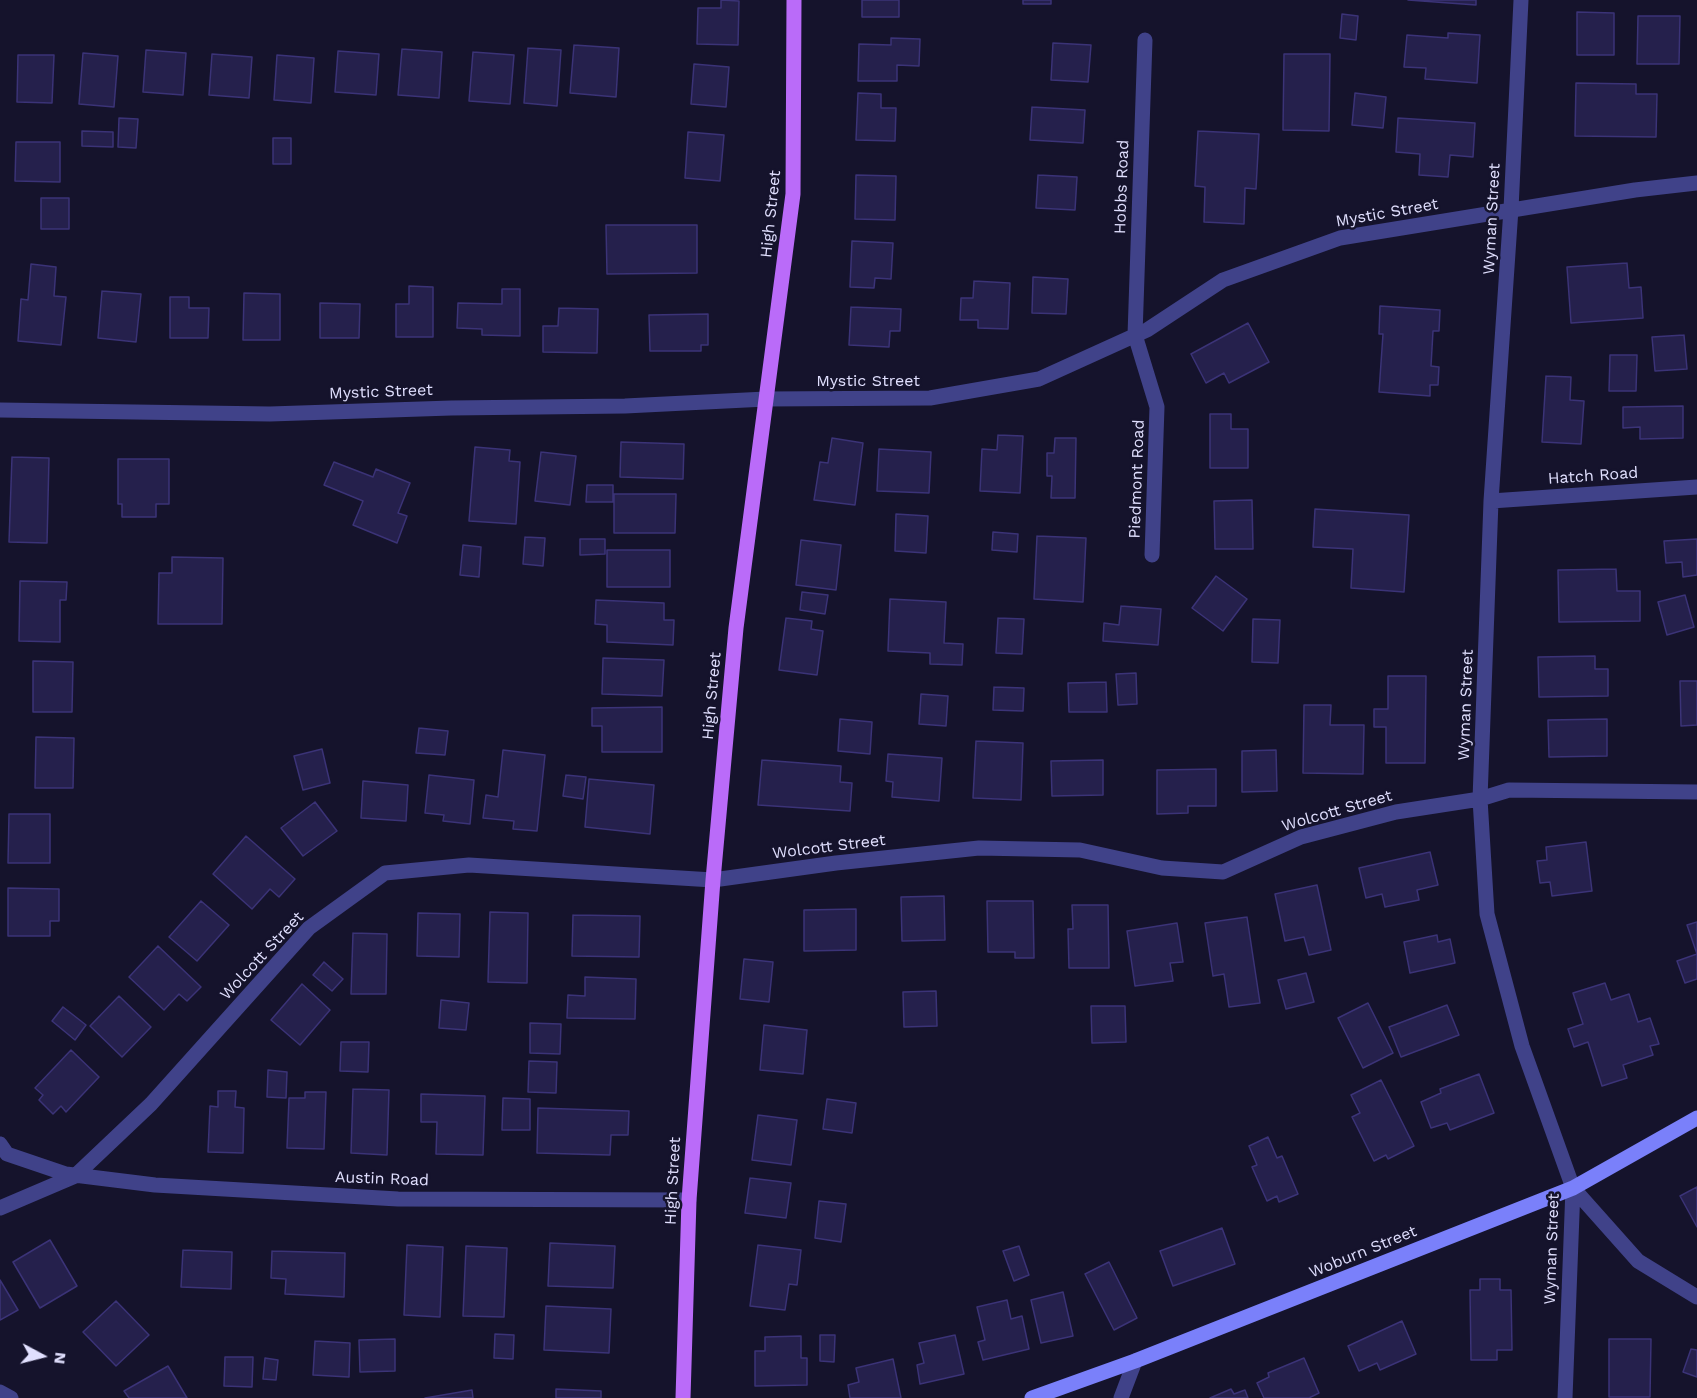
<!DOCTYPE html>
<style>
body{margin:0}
#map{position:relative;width:1697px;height:1398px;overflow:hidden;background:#15132c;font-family:"Work Sans",sans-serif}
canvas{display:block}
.north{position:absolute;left:12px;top:1326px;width:60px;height:60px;-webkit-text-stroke:4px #15132c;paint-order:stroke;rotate:97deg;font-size:16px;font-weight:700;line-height:24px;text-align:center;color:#e0dffe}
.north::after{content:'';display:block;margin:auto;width:21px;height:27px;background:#e0dffe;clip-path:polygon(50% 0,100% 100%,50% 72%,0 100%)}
</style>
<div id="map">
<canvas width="1697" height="1398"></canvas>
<div class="north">N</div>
</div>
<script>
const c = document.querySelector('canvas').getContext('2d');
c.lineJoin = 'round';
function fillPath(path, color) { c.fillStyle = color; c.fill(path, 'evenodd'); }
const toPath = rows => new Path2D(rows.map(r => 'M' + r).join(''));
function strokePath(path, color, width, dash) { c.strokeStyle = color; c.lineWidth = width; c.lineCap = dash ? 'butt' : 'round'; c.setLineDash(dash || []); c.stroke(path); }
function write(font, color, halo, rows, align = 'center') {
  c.font = font + ' "Work Sans",sans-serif'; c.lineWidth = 5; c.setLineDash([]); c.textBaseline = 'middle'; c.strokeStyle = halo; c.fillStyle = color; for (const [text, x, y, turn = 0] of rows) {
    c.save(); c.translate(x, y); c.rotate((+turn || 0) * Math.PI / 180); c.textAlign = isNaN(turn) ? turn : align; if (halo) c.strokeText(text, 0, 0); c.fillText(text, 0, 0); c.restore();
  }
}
const building = toPath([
 [721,0,739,1,738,45,697,44,698,8,721,8,721,0],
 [862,0,899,0,899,17,862,17,862,0],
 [1023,0,1051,0,1051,4,1023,4,1023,0],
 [1408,0,1476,0,1476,5,1408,0],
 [1577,12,1614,13,1614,55,1577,55,1577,12],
 [1342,14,1358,16,1356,40,1340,38,1342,14],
 [1638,16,1680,16,1679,64,1637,64,1638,16],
 [1448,33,1480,35,1477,83,1425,79,1426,68,1404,67,1407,35,1448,38,1448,33],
 [891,38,920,39,919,66,897,65,897,81,858,81,859,44,891,45,891,38],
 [1053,43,1091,45,1088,82,1051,80,1053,43],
 [574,45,619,48,616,97,570,93,574,45],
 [528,48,561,50,557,106,524,103,528,48],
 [402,49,442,52,439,98,398,95,402,49],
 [146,50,186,53,183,95,143,92,146,50],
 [338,51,379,54,376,95,335,92,338,51],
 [473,52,514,55,510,104,469,101,473,52],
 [83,53,118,56,114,107,79,104,83,53],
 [212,54,252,57,249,98,209,95,212,54],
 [1284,54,1330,54,1329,131,1283,130,1284,54],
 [18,55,54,55,52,103,17,102,18,55],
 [277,55,314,58,311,103,274,100,277,55],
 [694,64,729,67,726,107,691,104,694,64],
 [1576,83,1636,84,1636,94,1657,94,1656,137,1575,136,1576,83],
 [858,93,881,94,881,108,896,108,895,141,856,140,858,93],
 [1355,93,1386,97,1383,128,1352,125,1355,93],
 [1032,107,1085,110,1083,143,1030,140,1032,107],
 [119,118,138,119,136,148,118,147,119,118],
 [1398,118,1475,123,1473,157,1450,155,1448,177,1419,175,1420,154,1396,152,1398,118],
 [82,131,113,132,113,147,82,146,82,131],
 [1198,131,1259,134,1256,189,1245,188,1244,224,1204,222,1205,187,1195,186,1198,131],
 [688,132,724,135,720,181,685,178,688,132],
 [273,138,291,138,291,164,273,164,273,138],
 [16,142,60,142,60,182,15,181,16,142],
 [856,175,896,176,895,220,855,219,856,175],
 [1038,175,1077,177,1075,210,1036,208,1038,175],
 [41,198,69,198,69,229,41,229,41,198],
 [606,225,697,225,697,273,607,274,606,225],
 [852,241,893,243,891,279,875,278,874,288,850,287,852,241],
 [1627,263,1629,288,1641,287,1643,318,1571,323,1567,267,1627,263],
 [31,264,56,267,54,296,66,297,61,345,18,341,21,299,28,300,31,264],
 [1033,277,1068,279,1066,314,1032,313,1033,277],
 [974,281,1010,283,1008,329,978,328,978,320,960,320,961,298,973,298,974,281],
 [409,286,433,287,433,337,396,337,396,304,409,304,409,286],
 [502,289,520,289,520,336,482,335,482,329,457,328,458,303,502,304,502,289],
 [102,291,141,294,136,342,98,338,102,291],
 [244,293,280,294,280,340,243,340,244,293],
 [170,297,189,297,189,308,209,308,208,338,170,338,170,297],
 [320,303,360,304,359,338,320,338,320,303],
 [1380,306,1440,310,1439,331,1433,331,1431,366,1439,367,1438,385,1430,385,1430,396,1379,392,1383,334,1379,334,1380,306],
 [851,307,901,309,900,331,890,331,889,347,849,345,851,307],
 [559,308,598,309,597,353,543,352,543,326,558,326,559,308],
 [708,314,708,345,701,345,701,351,650,351,649,315,708,314],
 [1248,323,1269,362,1229,383,1224,373,1206,383,1191,354,1248,323],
 [1684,335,1687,369,1655,371,1652,337,1684,335],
 [1610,355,1637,355,1636,391,1609,391,1610,355],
 [1546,376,1571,377,1570,400,1584,401,1581,444,1542,442,1546,376],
 [1683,406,1683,438,1640,439,1640,427,1623,428,1623,407,1683,406],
 [1210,414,1231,414,1231,429,1248,429,1248,468,1210,468,1210,414],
 [998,435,1023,436,1020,493,980,491,982,449,997,450,998,435],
 [832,438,863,443,855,505,814,500,820,462,828,463,832,438],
 [1055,438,1076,438,1075,498,1051,498,1052,476,1047,476,1047,453,1054,453,1055,438],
 [621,442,684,444,683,479,620,477,621,442],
 [475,447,510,450,509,461,520,462,516,524,469,521,475,447],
 [879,449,931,452,929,493,877,491,879,449],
 [541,452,576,456,570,505,535,501,541,452],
 [12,457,49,458,47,543,9,542,12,457],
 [118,459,169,459,169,504,156,504,156,517,122,517,122,504,118,504,118,459],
 [334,462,373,477,376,469,410,483,398,513,407,516,397,543,353,525,363,501,324,485,334,462],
 [587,485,613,485,613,502,586,502,587,485],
 [614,494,676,494,675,533,614,533,614,494],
 [1252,500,1253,549,1215,549,1214,501,1252,500],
 [1315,509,1409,515,1404,592,1351,588,1353,549,1313,547,1315,509],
 [896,514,928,516,926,553,895,551,896,514],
 [993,532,1018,534,1017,552,992,550,993,532],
 [1037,536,1086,538,1083,602,1034,599,1037,536],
 [525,537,545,538,543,566,523,564,525,537],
 [580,539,605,539,605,554,580,555,580,539],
 [1697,539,1697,575,1683,577,1682,562,1666,563,1664,541,1697,539],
 [801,540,841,545,836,590,796,585,801,540],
 [463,545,481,547,479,577,460,575,463,545],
 [607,550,670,550,670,587,607,587,607,550],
 [172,557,223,558,222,624,158,624,159,573,172,573,172,557],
 [1616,569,1617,591,1640,591,1640,621,1559,622,1558,570,1616,569],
 [1216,576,1247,599,1223,631,1192,608,1216,576],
 [20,581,67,582,66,600,60,600,60,642,19,641,20,581],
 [802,592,828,595,825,614,800,610,802,592],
 [1685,595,1694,627,1667,635,1658,602,1685,595],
 [890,599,946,602,944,643,963,644,962,665,930,664,930,653,888,651,890,599],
 [596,600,664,603,664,620,674,620,673,645,607,642,607,625,595,624,596,600],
 [1121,606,1161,609,1158,645,1103,641,1104,623,1119,625,1121,606],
 [786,618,812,621,811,629,823,631,817,675,779,670,786,618],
 [998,618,1024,619,1022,654,996,653,998,618],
 [1253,619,1280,620,1278,663,1252,662,1253,619],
 [1595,656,1595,669,1608,669,1608,696,1539,697,1538,657,1595,656],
 [603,658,664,660,662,696,602,694,603,658],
 [33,661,73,662,72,712,33,712,33,661],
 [1136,673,1137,704,1118,705,1116,674,1136,673],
 [1388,676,1426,676,1425,763,1386,763,1386,727,1374,727,1374,709,1388,709,1388,676],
 [1680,681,1697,681,1697,725,1681,726,1680,681],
 [1106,682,1107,712,1069,712,1068,683,1106,682],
 [994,687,1024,688,1023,711,993,710,994,687],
 [921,694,948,696,946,726,919,724,921,694],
 [1304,705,1331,705,1330,725,1364,725,1363,774,1303,773,1304,705],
 [662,707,662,752,602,752,602,726,592,726,592,708,662,707],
 [840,719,872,722,870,754,838,751,840,719],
 [1607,719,1607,756,1549,757,1548,720,1607,719],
 [419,728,448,731,445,755,416,753,419,728],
 [36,737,74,738,73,788,35,788,36,737],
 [976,741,1023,743,1021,800,973,798,976,741],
 [322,749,330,783,303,790,294,756,322,749],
 [503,750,545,755,537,831,513,829,514,821,483,818,486,795,498,797,503,750],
 [1276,750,1277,791,1242,792,1242,751,1276,750],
 [888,754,942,758,939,801,892,797,893,782,886,781,888,754],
 [762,760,841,766,840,782,852,783,850,811,758,805,762,760],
 [1103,760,1103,795,1052,796,1051,761,1103,760],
 [1216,769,1216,806,1188,806,1188,813,1157,814,1157,770,1216,769],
 [429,775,474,780,470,824,443,821,444,815,425,813,429,775],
 [566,775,586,777,583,799,563,796,566,775],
 [589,779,654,785,650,834,585,827,589,779],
 [363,781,408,785,406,821,361,818,363,781],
 [315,802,337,831,303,856,281,828,315,802],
 [9,814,50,814,50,863,8,863,9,814],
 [246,836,295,879,279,897,270,889,252,909,213,874,246,836],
 [1586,842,1592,891,1552,896,1550,882,1540,883,1537,861,1547,860,1546,847,1586,842],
 [1430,852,1438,885,1417,890,1419,900,1385,907,1382,894,1366,898,1359,868,1430,852],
 [1317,885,1331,950,1309,955,1304,937,1285,941,1275,894,1317,885],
 [8,888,59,889,59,921,50,921,50,936,8,936,8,888],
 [944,896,945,940,902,941,901,897,944,896],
 [201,901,229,925,197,961,169,937,201,901],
 [987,901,1033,901,1034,958,1015,958,1015,952,988,952,987,901],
 [1072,905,1108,905,1109,968,1069,968,1068,929,1073,929,1072,905],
 [856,909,856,950,804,951,804,910,856,909],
 [490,912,528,913,527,983,488,982,490,912],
 [418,913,460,914,459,957,417,956,418,913],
 [573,915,640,916,639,957,572,956,573,915],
 [1247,917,1260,1003,1229,1007,1224,974,1213,976,1205,923,1247,917],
 [1697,922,1697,979,1685,983,1677,961,1697,954,1687,925,1697,922],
 [1177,923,1183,962,1170,963,1173,981,1135,986,1127,931,1177,923],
 [353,933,387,934,386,994,351,994,353,933],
 [1437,935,1438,942,1450,939,1455,963,1410,973,1404,942,1437,935],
 [158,946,201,987,187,1001,179,994,164,1010,129,977,158,946],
 [744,959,773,962,769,1002,740,999,744,959],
 [324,962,343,979,332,991,313,975,324,962],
 [1306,973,1314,1002,1286,1009,1278,980,1306,973],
 [585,977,636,979,635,1019,567,1018,568,995,585,996,585,977],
 [1605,983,1611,1000,1629,994,1638,1022,1650,1018,1659,1044,1650,1046,1653,1055,1623,1065,1627,1078,1602,1086,1588,1042,1574,1047,1568,1029,1583,1024,1573,993,1605,983],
 [302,984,330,1010,300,1045,271,1020,302,984],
 [936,991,937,1026,904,1027,903,992,936,991],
 [119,996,151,1027,122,1057,90,1026,119,996],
 [441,1000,469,1003,466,1030,439,1028,441,1000],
 [1368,1003,1393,1053,1363,1068,1338,1018,1368,1003],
 [1447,1005,1459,1035,1401,1057,1389,1027,1447,1005],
 [1091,1006,1125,1006,1126,1042,1092,1043,1091,1006],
 [63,1007,86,1025,75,1040,52,1021,63,1007],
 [530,1023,561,1024,560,1054,530,1053,530,1023],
 [764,1025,807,1030,803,1074,760,1070,764,1025],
 [341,1042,369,1042,368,1072,340,1071,341,1042],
 [71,1050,99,1077,66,1112,61,1106,53,1114,39,1100,43,1095,35,1088,71,1050],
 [529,1061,557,1062,556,1093,528,1092,529,1061],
 [268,1070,287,1072,286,1098,267,1097,268,1070],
 [1479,1074,1494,1113,1450,1130,1447,1123,1431,1128,1421,1102,1441,1093,1440,1089,1479,1074],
 [1381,1080,1414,1146,1388,1159,1386,1155,1374,1161,1352,1117,1360,1113,1351,1095,1381,1080],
 [353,1089,389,1090,387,1155,351,1153,353,1089],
 [218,1091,236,1091,235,1107,244,1108,243,1153,208,1152,210,1106,218,1107,218,1091],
 [305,1092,326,1092,324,1149,287,1148,289,1098,305,1098,305,1092],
 [421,1094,485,1096,483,1155,436,1154,437,1122,421,1122,421,1094],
 [503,1098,530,1099,530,1130,502,1130,503,1098],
 [827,1099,856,1103,852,1133,823,1129,827,1099],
 [538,1108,629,1111,628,1135,611,1135,610,1155,537,1153,538,1108],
 [758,1115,797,1120,791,1165,752,1160,758,1115],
 [1268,1137,1277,1158,1282,1156,1298,1194,1279,1202,1277,1196,1267,1201,1252,1167,1257,1165,1249,1146,1268,1137],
 [750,1178,791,1183,786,1218,745,1213,750,1178],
 [1697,1187,1697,1227,1680,1196,1697,1187],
 [819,1201,846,1204,841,1242,815,1238,819,1201],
 [1222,1228,1235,1264,1173,1286,1160,1251,1222,1228],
 [50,1240,77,1286,40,1308,13,1262,50,1240],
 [550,1243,615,1246,613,1288,548,1286,550,1243],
 [407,1245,443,1247,440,1317,404,1315,407,1245],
 [758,1245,801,1250,797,1285,789,1284,785,1310,750,1306,758,1245],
 [466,1246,507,1248,504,1317,463,1316,466,1246],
 [1019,1246,1029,1275,1014,1281,1003,1251,1019,1246],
 [183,1250,232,1252,231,1289,181,1287,183,1250],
 [272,1251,345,1253,344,1297,285,1294,286,1279,271,1278,272,1251],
 [1109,1262,1137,1318,1114,1330,1085,1274,1109,1262],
 [1480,1279,1500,1279,1500,1290,1511,1290,1512,1350,1497,1350,1497,1360,1471,1360,1470,1290,1480,1290,1480,1279],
 [0,1280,18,1310,0,1320,0,1280],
 [1063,1292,1073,1336,1041,1343,1031,1300,1063,1292],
 [1007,1300,1011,1319,1022,1316,1029,1349,983,1360,978,1342,985,1340,977,1307,1007,1300],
 [116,1301,149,1335,116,1366,83,1332,116,1301],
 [546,1306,611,1309,609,1353,544,1350,546,1306],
 [1402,1321,1416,1354,1380,1370,1377,1363,1359,1371,1348,1346,1402,1321],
 [495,1334,514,1335,513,1359,494,1358,495,1334],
 [820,1335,835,1335,834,1362,820,1361,820,1335],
 [955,1335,964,1374,920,1384,917,1365,924,1363,919,1343,955,1335],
 [801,1336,801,1358,807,1358,807,1385,755,1386,755,1351,765,1351,765,1337,801,1336],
 [395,1339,395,1371,360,1372,359,1340,395,1339],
 [1609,1339,1651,1339,1650,1397,1609,1397,1609,1339],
 [315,1341,350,1343,349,1377,313,1375,315,1341],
 [1691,1349,1697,1350,1697,1377,1683,1372,1691,1349],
 [225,1357,253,1357,252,1387,224,1386,225,1357],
 [265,1358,278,1360,276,1380,263,1379,265,1358],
 [1304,1358,1319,1393,1309,1398,1264,1398,1257,1383,1269,1377,1268,1373,1304,1358],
 [893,1359,901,1398,850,1398,848,1385,859,1382,856,1368,893,1359],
 [168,1366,187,1398,129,1398,124,1391,168,1366],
 [556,1389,601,1391,601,1398,556,1398,556,1389],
 [1231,1389,1234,1394,1245,1390,1248,1398,1210,1398,1231,1389],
 [472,1390,473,1398,425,1398,472,1390]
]);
fillPath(building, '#25204c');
strokePath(building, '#3b3377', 1.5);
strokePath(toPath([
 [1521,0,1511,209,1491,501,1480,799,1487,914,1522,1046,1573,1188,1565,1398],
 [1145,40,1135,335,1157,407,1152,555],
 [0,410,270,414,451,408,625,406,766,399,930,398,1039,379,1147,330,1223,280,1340,238,1635,190,1697,183],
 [1491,501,1697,487],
 [0,1144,7,1154,66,1174,155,1185,398,1199,689,1200],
 [1573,1188,1638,1261,1697,1297],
 [0,1208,75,1176,151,1104,309,928,385,873,469,865,713,880,836,863,979,848,1080,850,1162,868,1223,872,1301,837,1396,812,1480,799,1509,790,1697,792],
 [0,1392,11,1398],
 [1121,1398,1135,1361]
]), '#404289', 15);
strokePath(toPath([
 [1032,1398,1135,1361,1573,1188,1697,1118]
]), '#7a80fa', 15);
strokePath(toPath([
 [683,1398,689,1200,713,880,736,628,793,194,794,0]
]), '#ba6bf9', 15);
write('16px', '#e0dffe', '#15132c', [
 ["Hobbs Road",1122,187,-88],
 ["Mystic Street",1387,213,-10],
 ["High Street",771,214,-84],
 ["Wyman Street",1492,219,-87],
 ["Mystic Street",868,381],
 ["Mystic Street",381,392,-2],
 ["Hatch Road",1593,476,-4],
 ["Piedmont Road",1137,479,-88],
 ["High Street",712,696,-85],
 ["Wyman Street",1466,705,-88],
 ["Wolcott Street",1337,811,-16],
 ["Wolcott Street",829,847,-7],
 ["Wolcott Street",262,956,-47],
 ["Austin Road",382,1179,2],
 ["High Street",673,1181,-87],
 ["Wyman Street",1552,1249,-88],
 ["Woburn Street",1363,1252,-22]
]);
</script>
